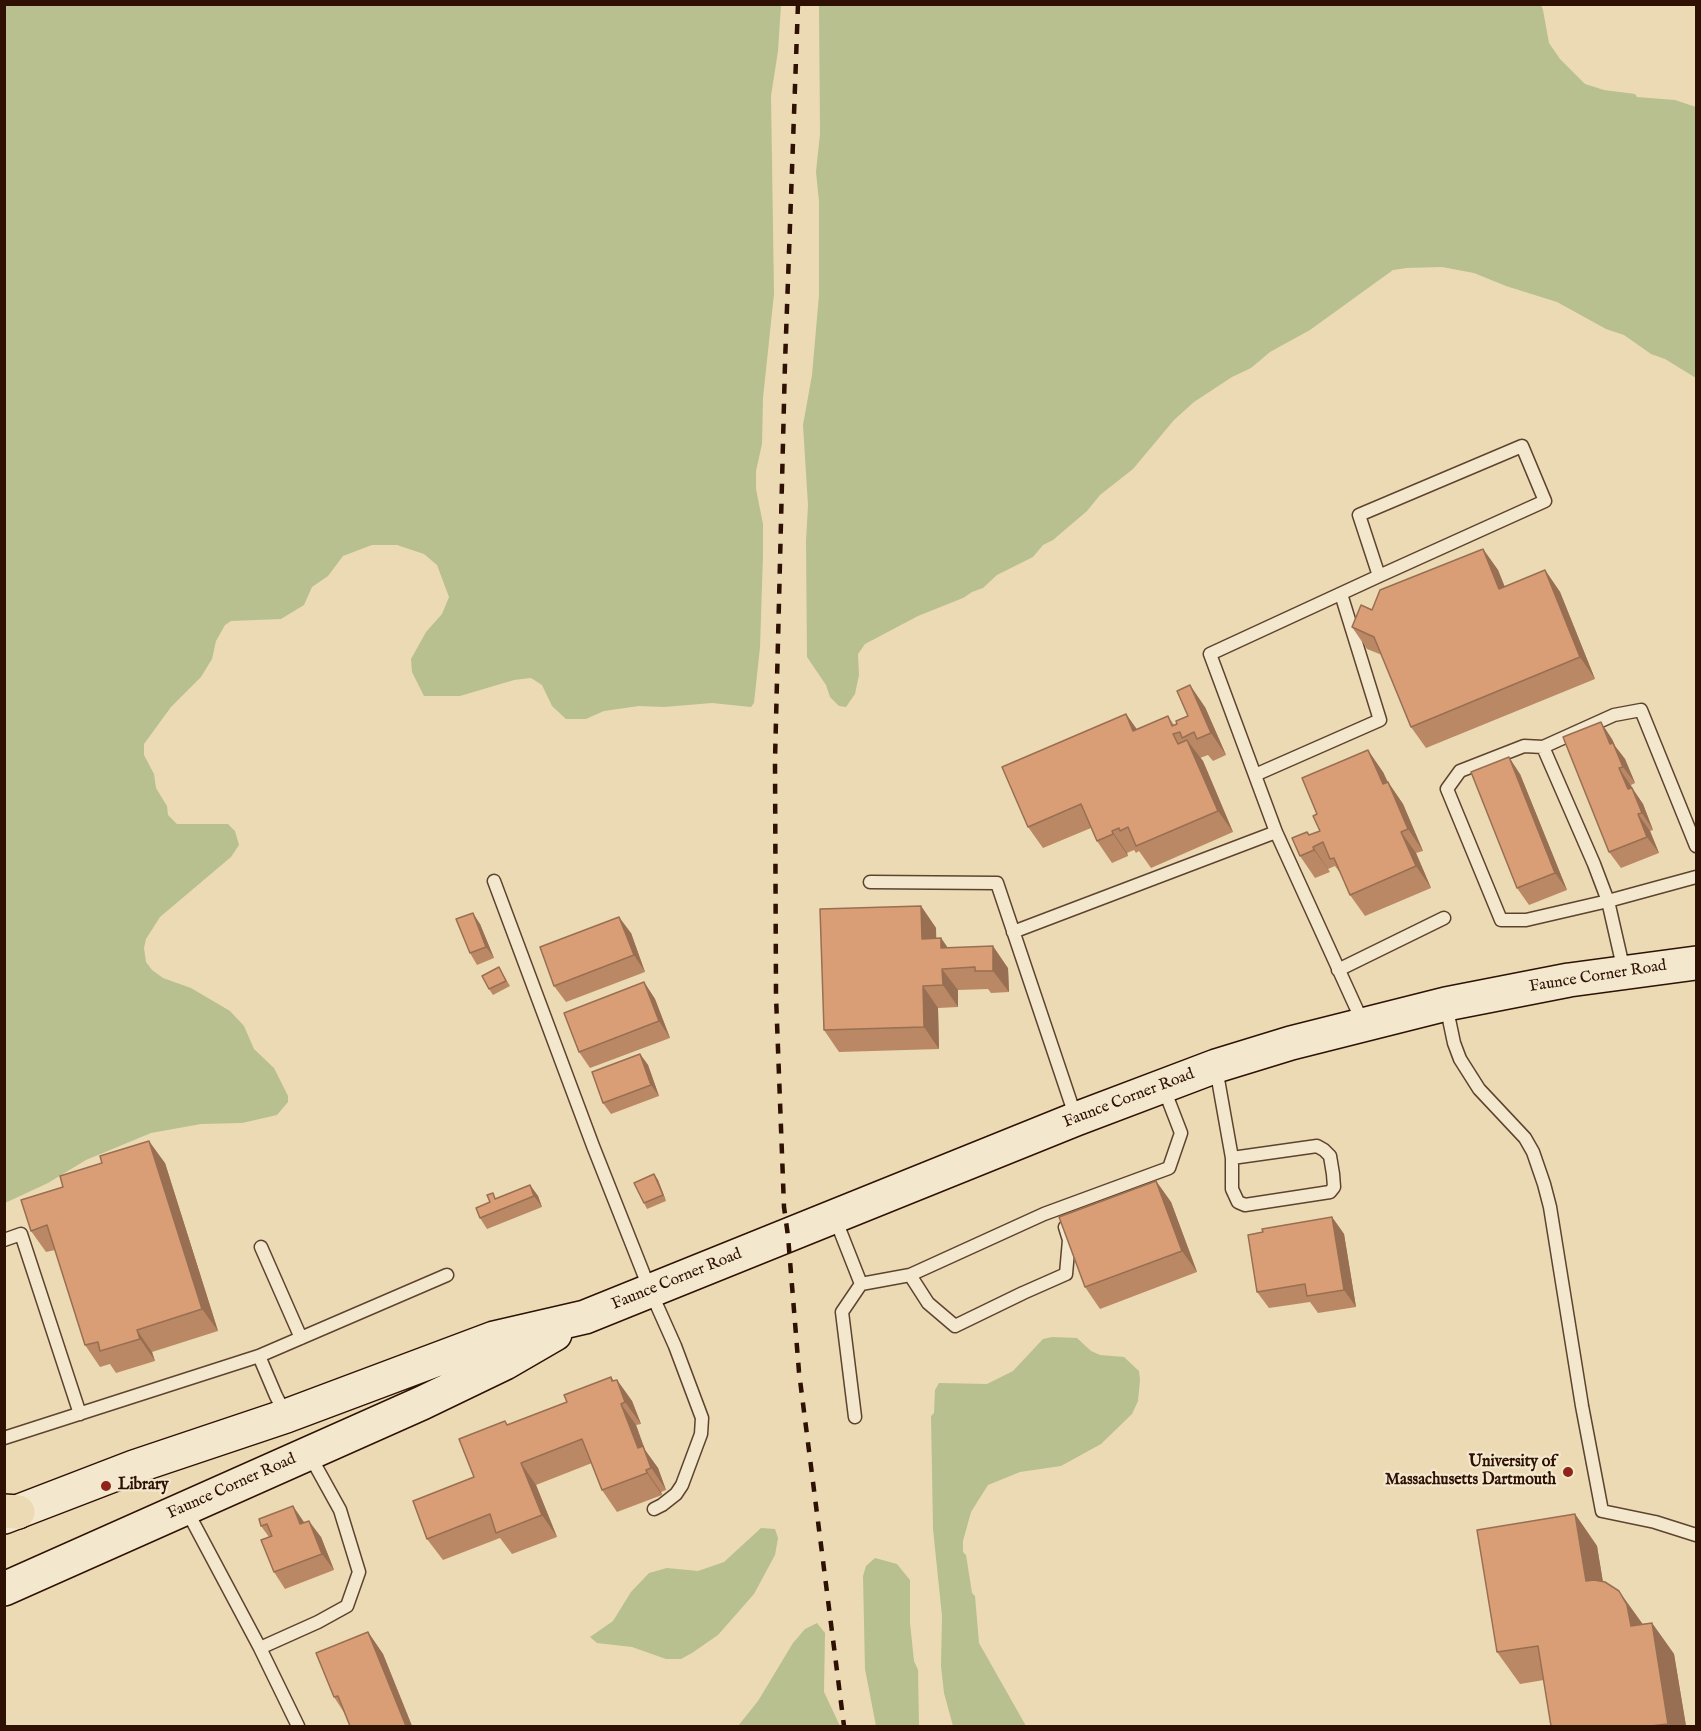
<!DOCTYPE html>
<style>
body{margin:0}
#map{position:relative;width:1701px;height:1731px;overflow:hidden;background:#ecdab4;font-family:"IM FELL English",serif}
canvas{display:block}
.frame{position:absolute;inset:0;border:6px solid #2e1103;pointer-events:none}
</style>
<div id="map">
<canvas width="1701" height="1731"></canvas>
<div class="frame"></div>
</div>
<script>
const c = document.querySelector('canvas').getContext('2d');
c.lineJoin = 'round';
function fillPath(path, color) { c.fillStyle = color; c.fill(path, 'evenodd'); }
const toPath = rows => new Path2D(rows.map(r => 'M' + r).join(''));
function strokePath(path, color, width, dash) { c.strokeStyle = color; c.lineWidth = width; c.lineCap = dash ? 'butt' : 'round'; c.setLineDash(dash || []); c.stroke(path); }
function write(font, color, halo, rows, align = 'center') {
  c.font = font + ' "IM FELL English",serif'; c.lineWidth = 4.5; c.setLineDash([]); c.textBaseline = 'middle'; c.strokeStyle = halo; c.fillStyle = color; for (const [text, x, y, turn = 0] of rows) {
    c.save(); c.translate(x, y); c.rotate((+turn || 0) * Math.PI / 180); c.textAlign = isNaN(turn) ? turn : align; if (halo) c.strokeText(text, 0, 0); c.fillText(text, 0, 0); c.restore();
  }
}
fillPath(toPath([
 [4,5,781,5,778,51,771,96,774,294,763,398,762,444,756,471,756,489,763,524,763,555,760,647,754,703,751,707,712,703,664,707,639,706,604,711,586,719,566,719,552,706,542,685,531,678,514,680,460,696,424,696,412,672,411,659,426,632,442,614,449,597,437,565,424,554,397,545,372,545,343,556,328,576,312,587,304,605,281,619,231,621,225,625,216,641,212,659,201,677,171,707,144,744,144,755,154,774,156,788,167,806,168,815,177,824,228,824,235,831,239,845,231,857,160,917,146,939,144,948,146,962,152,970,163,978,191,988,230,1011,244,1026,254,1049,274,1068,288,1096,288,1102,277,1115,242,1123,201,1124,151,1133,86,1160,48,1183,5,1203],
 [819,5,1541,5,1543,10,1549,43,1560,59,1585,84,1604,90,1635,94,1637,97,1675,100,1696,107,1696,378,1665,359,1651,354,1624,335,1606,329,1557,302,1506,286,1474,273,1442,267,1407,268,1393,270,1310,330,1270,352,1251,368,1232,377,1194,402,1174,420,1133,469,1100,495,1087,511,1053,540,1043,545,1033,557,997,575,983,588,972,592,963,598,918,616,865,644,858,654,859,675,855,694,846,707,839,706,830,697,826,685,807,657,806,541,808,505,803,425,812,375,819,295,819,201,816,172,820,134],
 [1052,1337,1077,1338,1091,1351,1100,1355,1124,1357,1139,1371,1140,1380,1138,1401,1132,1414,1101,1444,1061,1466,1020,1472,988,1485,971,1512,963,1541,963,1552,966,1555,972,1593,975,1596,979,1643,1026,1726,953,1726,944,1693,941,1666,942,1616,933,1529,931,1416,934,1413,935,1390,939,1383,987,1384,1013,1371,1043,1339],
 [761,1528,775,1529,778,1538,775,1555,754,1594,718,1635,692,1653,681,1659,666,1659,632,1647,597,1643,590,1637,613,1621,631,1592,649,1573,667,1568,698,1571,724,1562],
 [875,1558,897,1564,910,1580,910,1623,914,1661,918,1670,919,1726,876,1726,865,1669,863,1576,866,1566],
 [817,1623,825,1633,824,1692,840,1726,738,1726,758,1701,793,1643,805,1629]
]), '#b7c08e');
const lane = toPath([
 [1543,747,1594,864,1608,901,1624,971],
 [1255,775,1380,720,1341,594],
 [1276,832,1210,654,1379,576,1359,515,1522,446,1545,501,1379,576],
 [1696,846,1641,710,1614,715,1543,747,1524,746,1460,771,1447,789,1501,920,1526,920,1608,901,1696,877],
 [494,881,593,1146,650,1290,675,1346,702,1418,701,1434,682,1485,676,1494,662,1505,654,1509],
 [870,882,997,883,1076,1118],
 [1013,932,1276,832,1363,1023],
 [1338,970,1444,918],
 [1446,1005,1454,1043,1460,1059,1479,1089,1525,1138,1533,1152,1544,1184,1550,1207,1582,1406,1602,1511,1655,1522,1696,1535],
 [1216,1068,1232,1158,1232,1189,1238,1202,1245,1205,1330,1192,1334,1187,1333,1174,1330,1156,1324,1150,1317,1146,1232,1158],
 [835,1218,861,1284,842,1312,855,1417],
 [4,1240,21,1234,80,1414],
 [261,1247,301,1338],
 [910,1275,928,1303,955,1326,1023,1293,1066,1274,1069,1240,1065,1227],
 [861,1284,910,1275,1044,1214,1169,1168,1181,1133,1164,1089],
 [259,1356,276,1396,286,1415],
 [4,1438,259,1356,447,1275],
 [186,1509,260,1648,298,1726],
 [260,1648,318,1622,347,1606,359,1572,340,1510,309,1454]
]);
const secondary = toPath([
 [4,1517,134,1467,286,1416,494,1338,585,1317,1076,1119,1216,1066,1291,1043,1446,1004,1569,980,1696,963],
 [4,1589,422,1403,505,1363,555,1334]
]);
const highway = toPath([
 [4,1511,18,1512]
]);
strokePath(lane, '#5e432f', 15);
strokePath(secondary, '#2e1103', 36);
strokePath(highway, '#2e1103', 36);
strokePath(lane, '#f3e7ce', 12);
strokePath(secondary, '#f3e7ce', 33);
strokePath(highway, '#ecdab4', 33);
strokePath(toPath([
 [798,4,785,363,775,760,776,996,784,1207,788,1236,799,1372,844,1726]
]), '#2e1103', 4.5, [10, 10]);
fillPath(toPath([
 [1483,549,1498,570,1505,587,1545,570,1560,592,1595,679,1426,748,1411,727,1382,655,1367,649,1352,627,1372,610],
 [1205,707,1226,755,1213,761,1208,755,1200,758,1203,761,1233,832,1151,868,1139,851,1136,853,1134,850,1127,853,1128,856,1112,863,1097,841,1091,828,1043,848,1028,827,1126,714,1137,730,1168,716,1174,725,1188,716],
 [1612,739,1615,746,1625,759,1635,783,1631,785,1633,790,1643,804,1653,830,1650,831,1659,853,1621,868,1609,852],
 [1383,772,1388,782,1403,804,1423,851,1416,853,1431,888,1365,916,1350,895,1341,874,1335,866,1328,869,1330,872,1315,878,1300,856,1307,832,1309,835,1320,831],
 [1520,774,1567,890,1529,905,1517,888],
 [921,906,936,928,936,938,941,938,948,948,1008,968,1009,992,991,993,988,989,958,990,958,1007,938,1008,939,1049,839,1052,824,1030],
 [480,924,494,958,477,965,470,953],
 [631,933,645,972,566,1002,554,986],
 [499,967,510,986,493,995,489,989],
 [644,982,655,999,670,1038,590,1068,579,1052],
 [640,1054,648,1065,659,1096,611,1114,603,1103],
 [165,1163,218,1331,152,1352,155,1361,116,1373,110,1364,100,1367,85,1345,55,1250,46,1252,31,1231,63,1187],
 [654,1174,658,1180,666,1201,647,1209,644,1203],
 [1156,1181,1171,1202,1197,1272,1100,1309,1085,1287],
 [530,1185,538,1196,542,1207,487,1229,480,1218,490,1202],
 [1332,1217,1344,1234,1356,1307,1318,1313,1310,1302,1269,1308,1257,1292,1263,1232],
 [617,1380,632,1401,641,1424,636,1425,645,1450,658,1468,666,1490,661,1492,662,1495,617,1512,602,1490,592,1463,536,1485,557,1537,512,1554,500,1538,443,1560,427,1539,474,1477,508,1425,567,1402],
 [1575,1514,1597,1546,1603,1582,1642,1624,1652,1623,1674,1654,1686,1726,1551,1726,1544,1680,1520,1684,1497,1652],
 [259,1519,304,1523,321,1537,334,1570,285,1589,274,1572,269,1537,261,1526],
 [368,1632,383,1654,412,1726,350,1726,345,1714,334,1697]
]), '#bb8865');
fillPath(toPath([
 [1483,549,1498,570,1514,611,1499,589],
 [1545,570,1560,592,1595,679,1580,657],
 [1190,685,1205,707,1226,755,1211,733],
 [1126,714,1141,735,1133,731],
 [1601,722,1612,739,1615,746,1625,759,1635,783,1623,767,1610,744],
 [1187,740,1203,761,1233,832,1218,811],
 [1368,750,1383,772,1398,806,1383,784],
 [1509,757,1520,774,1567,890,1555,873],
 [1619,768,1643,804,1653,830,1642,813,1628,789],
 [1388,782,1403,804,1423,851,1408,829],
 [1638,814,1650,831,1659,853,1647,837],
 [1112,831,1127,853,1128,856,1113,834],
 [1401,832,1416,853,1431,888,1416,866],
 [1313,847,1328,869,1330,872,1314,850],
 [921,906,936,928,937,961,922,939],
 [473,913,480,924,494,958,486,947],
 [619,917,631,933,645,972,634,955],
 [941,938,956,960,941,948],
 [993,946,1008,968,1009,992,993,971],
 [942,969,958,990,958,1007,943,985],
 [644,982,655,999,670,1038,659,1021],
 [923,986,938,1008,939,1049,924,1027],
 [640,1054,648,1065,659,1096,651,1085],
 [149,1141,165,1163,218,1331,202,1309],
 [654,1174,658,1180,666,1201,663,1195],
 [1156,1181,1171,1202,1197,1272,1182,1251],
 [530,1185,538,1196,542,1207,534,1196],
 [1332,1217,1344,1234,1356,1307,1344,1290],
 [137,1330,152,1352,155,1361,140,1339],
 [611,1377,622,1392,617,1380,632,1401,641,1424,625,1402,612,1381],
 [621,1404,636,1425,645,1450,658,1468,666,1490,638,1448],
 [521,1463,536,1485,557,1537,542,1515],
 [646,1470,661,1492,662,1495,647,1473],
 [293,1506,304,1522,311,1541,300,1524],
 [1575,1514,1597,1546,1608,1613,1586,1581],
 [309,1521,321,1537,334,1570,322,1554],
 [1619,1591,1642,1623,1649,1636,1631,1626],
 [1652,1623,1674,1654,1686,1726,1670,1726,1668,1724],
 [368,1632,383,1654,412,1726,406,1726]
]), '#986f52');
const building = toPath([
 [1483,549,1499,589,1545,570,1580,657,1411,727,1374,637,1352,627,1361,605,1372,610,1380,590,1483,549],
 [1190,685,1211,733,1197,739,1194,732,1182,738,1180,732,1173,734,1178,744,1187,740,1218,811,1136,846,1128,827,1120,831,1119,828,1112,831,1113,834,1097,841,1081,804,1028,827,1002,767,1126,714,1133,731,1168,716,1172,726,1177,724,1176,721,1188,716,1177,691,1190,685],
 [1601,722,1610,744,1613,743,1623,767,1619,768,1628,789,1632,788,1642,813,1638,814,1647,837,1609,852,1563,737,1601,722],
 [1368,750,1383,784,1388,782,1408,829,1401,832,1416,866,1350,895,1334,858,1330,859,1323,842,1313,847,1314,850,1300,856,1292,838,1307,832,1309,835,1320,831,1313,816,1317,814,1302,778,1368,750],
 [1509,757,1555,873,1517,888,1471,772,1509,757],
 [921,906,922,939,941,938,941,948,993,946,993,971,975,971,975,967,942,969,943,985,923,986,924,1027,824,1030,820,909,921,906],
 [473,913,486,947,470,953,456,919,473,913],
 [619,917,634,955,554,986,540,947,619,917],
 [499,967,506,981,489,989,482,976,499,967],
 [644,982,659,1021,579,1052,564,1013,644,982],
 [640,1054,651,1085,603,1103,592,1072,640,1054],
 [149,1141,202,1309,137,1330,140,1339,100,1351,98,1342,85,1345,47,1225,31,1231,21,1200,63,1187,60,1176,102,1163,100,1156,149,1141],
 [654,1174,663,1195,644,1203,634,1183,654,1174],
 [1156,1181,1182,1251,1085,1287,1059,1217,1156,1181],
 [530,1185,534,1196,480,1218,476,1208,490,1202,487,1195,493,1193,495,1199,530,1185],
 [1332,1217,1344,1290,1307,1296,1305,1284,1257,1292,1248,1235,1263,1232,1262,1229,1332,1217],
 [611,1377,612,1381,617,1380,625,1402,621,1404,638,1448,643,1446,651,1468,646,1470,647,1473,602,1490,582,1439,521,1463,542,1515,496,1533,490,1514,427,1539,413,1501,474,1477,459,1439,505,1421,507,1425,567,1402,564,1395,611,1377],
 [293,1506,300,1524,309,1521,322,1554,274,1572,261,1540,272,1536,267,1524,261,1526,259,1519,293,1506],
 [1575,1514,1586,1581,1594,1580,1605,1582,1619,1591,1627,1605,1631,1626,1652,1623,1668,1724,1650,1726,1551,1726,1538,1646,1497,1652,1477,1530,1575,1514],
 [368,1632,406,1726,350,1726,338,1696,334,1697,316,1653,368,1632]
]);
fillPath(building, '#d99e75');
strokePath(building, '#986f52', 1.5);
for (const [x, y, r, color] of [
 [1568,1472,6,"#8f2418"],
 [106,1486,6,"#8f2418"]
]) { const dot = new Path2D(); dot.arc(x, y, r, 0, 2 * Math.PI); c.fillStyle = color; c.fill(dot); strokePath(dot, '#f3e7ce', 2); }
write('16px', '#2e1103', '#f3e7ce', [
 ["Faunce Corner Road",1598,977,-9],
 ["Faunce Corner Road",1129,1099,-21],
 ["Faunce Corner Road",677,1280,-22],
 ["Faunce Corner Road",232,1487,-24]
]);
write('bold 16px', '#2e1103', '#f3e7ce', [
 ["University of",1556,1463],
 ["Massachusetts Dartmouth",1556,1481],
 ["Library",118,1486,"left"]
], 'right');
</script>
